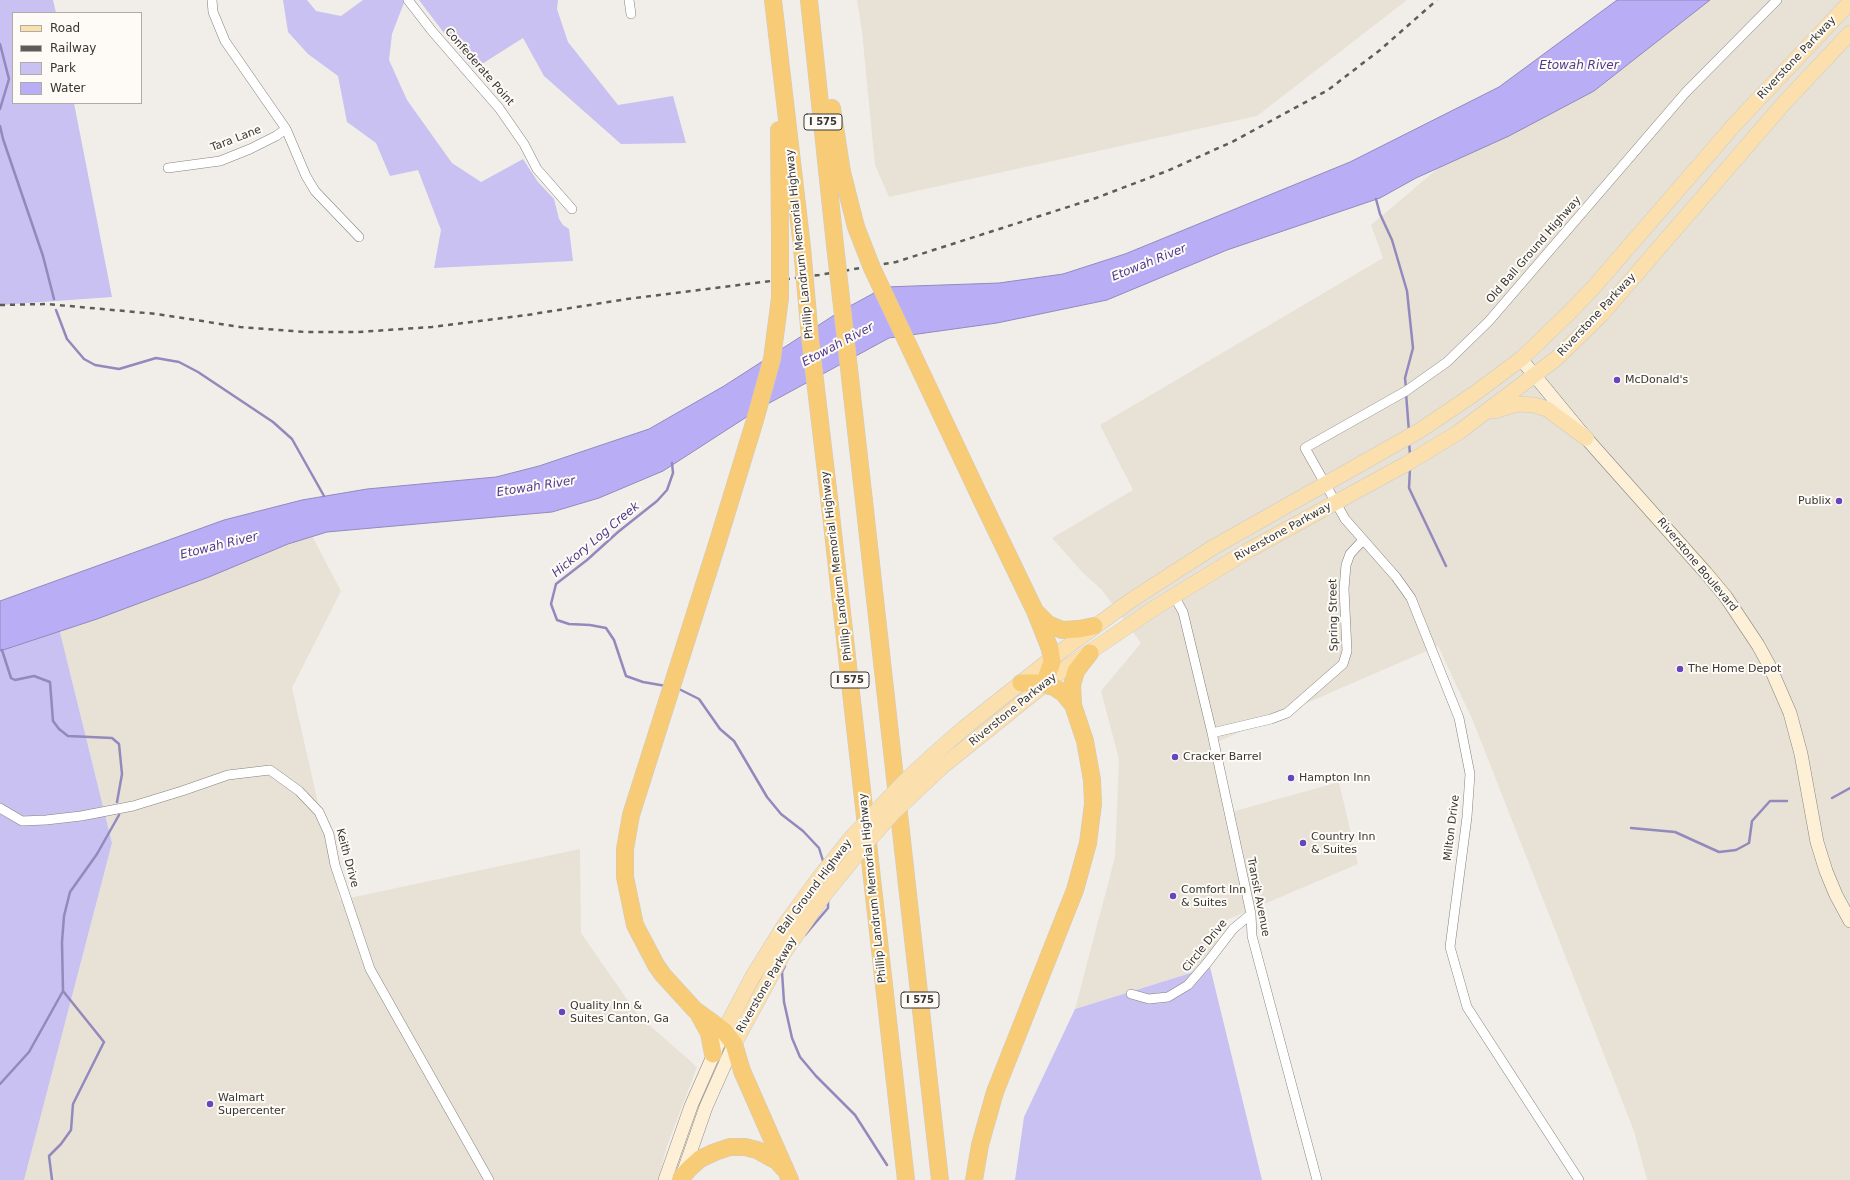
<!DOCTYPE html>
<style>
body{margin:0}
#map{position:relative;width:1850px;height:1180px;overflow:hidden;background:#f1eee9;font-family:"DejaVu Sans",sans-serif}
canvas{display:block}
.legend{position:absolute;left:12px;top:12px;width:130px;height:92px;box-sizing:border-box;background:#fefbf6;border:1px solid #aeaca8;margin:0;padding:5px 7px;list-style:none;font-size:12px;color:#373634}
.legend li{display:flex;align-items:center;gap:8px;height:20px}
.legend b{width:20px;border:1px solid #aeaca8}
</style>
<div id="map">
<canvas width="1850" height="1180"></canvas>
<ul class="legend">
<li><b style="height:5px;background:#fbe0ad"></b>Road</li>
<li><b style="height:5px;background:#5d5c59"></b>Railway</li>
<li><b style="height:11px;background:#c8c1f1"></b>Park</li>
<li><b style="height:11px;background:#b9adf6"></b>Water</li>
</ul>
</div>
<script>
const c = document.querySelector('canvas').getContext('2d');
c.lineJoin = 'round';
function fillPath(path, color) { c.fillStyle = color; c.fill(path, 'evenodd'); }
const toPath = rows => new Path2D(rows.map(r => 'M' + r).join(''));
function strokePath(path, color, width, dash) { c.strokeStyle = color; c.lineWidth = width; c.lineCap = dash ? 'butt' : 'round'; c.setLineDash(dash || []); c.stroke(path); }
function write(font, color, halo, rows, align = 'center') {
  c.font = font + ' "DejaVu Sans",sans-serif'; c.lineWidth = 4; c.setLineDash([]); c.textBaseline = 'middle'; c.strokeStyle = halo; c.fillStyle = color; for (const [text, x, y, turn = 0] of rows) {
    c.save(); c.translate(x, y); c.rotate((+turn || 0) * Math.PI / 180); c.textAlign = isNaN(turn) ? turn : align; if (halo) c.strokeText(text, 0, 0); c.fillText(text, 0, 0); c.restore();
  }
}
fillPath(toPath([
 [857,0,1407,0,1257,116,889,197,875,165,862,32],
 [1659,0,1850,0,1850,1180,1647,1180,1634,1131,1473,721,1438,646,1217,742,1231,812,1339,782,1358,864,1222,922,1210,967,1075,1009,1115,857,1119,760,1101,691,1141,643,1101,589,1084,574,1052,538,1133,490,1100,425,1383,258,1371,225,1527,93],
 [308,528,341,591,292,688,340,900,580,849,581,933,638,1015,697,1067,667,1146,658,1180,24,1180,112,843,57,620]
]), '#e8e2d6');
fillPath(toPath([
 [0,0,53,0,56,13,13,13,13,103,74,103,112,297,0,305],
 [283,0,307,0,316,11,341,16,363,0,405,0,392,34,389,60,407,100,452,163,481,182,523,159,538,182,554,199,559,219,563,225,569,229,573,261,434,268,441,230,418,170,390,176,376,143,347,122,338,76,308,54,288,32],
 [419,0,558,0,557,9,568,42,618,105,673,96,686,143,621,144,544,76,523,38,474,69,444,33],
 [57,620,112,843,24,1180,0,1180,0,638],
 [1210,967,1262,1180,1015,1180,1024,1117,1075,1009]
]), '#c8c1f1');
const water = toPath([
 [1617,0,1710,0,1594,91,1509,136,1416,178,1380,198,1227,250,1107,300,997,323,889,338,762,407,663,471,599,498,552,512,327,532,288,544,209,577,97,619,0,651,0,601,224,520,302,500,367,489,496,477,539,466,649,429,724,386,839,312,885,287,999,283,1063,274,1125,254,1350,162,1499,87,1617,0]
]);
fillPath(water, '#b9adf6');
strokePath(water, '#9289bc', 1);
strokePath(toPath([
 [0,44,9,79,0,109],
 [0,126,3,139,43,256,54,299],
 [1376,199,1380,214,1392,240,1407,291,1413,348,1405,378,1406,388],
 [56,310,67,339,84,359,95,365,119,369,156,358,179,362,198,372,273,422,292,439,324,496],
 [1406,393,1409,432],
 [1409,442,1410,455],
 [1410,468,1409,488,1446,566],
 [2,650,11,678,15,680,34,676,50,682,53,721,59,729,68,736,112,738,119,744,122,774,117,802],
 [666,686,643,682,626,676,614,640,606,628,590,625,569,624,557,620,551,604,556,584,587,560,618,532,657,501,667,490,673,473,672,463],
 [677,688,699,699,720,729,734,741,767,797,781,814,803,831,819,848,824,864],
 [1832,798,1850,788],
 [1631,828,1675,832,1719,852,1736,850,1749,843,1752,821,1770,801,1787,801],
 [805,935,828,908,828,899],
 [785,966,782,972,784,1002,792,1038,800,1057,816,1076,855,1115,887,1165],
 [0,1084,29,1052,63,991,62,942,64,916,70,892,97,854,119,815],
 [52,1180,49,1156,61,1144,71,1130,73,1104,104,1042,63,991]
]), '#9289bc', 2.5);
const minor = toPath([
 [212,0,213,12,225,41,286,129,306,176,315,191,359,237],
 [408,0,432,31,499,108,524,144,537,169,572,209],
 [629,0,631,14],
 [168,168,220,161,250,149,276,136,286,129],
 [1174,596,1183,612,1212,733,1251,914,1252,936,1317,1180],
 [1212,733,1271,719,1287,713,1343,664,1347,651,1344,589,1346,565,1350,554,1363,540],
 [0,808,22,821,46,820,81,816,133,806,182,791,228,775,270,770,299,791,319,812,329,834,335,865,370,969,489,1180],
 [1131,994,1149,999,1168,997,1188,985,1207,963,1233,929,1251,914],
 [1579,1180,1467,1007,1450,947,1467,817,1470,774,1459,718,1411,598,1396,577,1345,519,1305,448,1406,391,1447,362,1489,321,1686,92,1777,0]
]);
const secondary = toPath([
 [1521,359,1586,438,1706,573,1726,597,1758,645,1770,667,1790,713,1801,754,1817,842,1826,871,1836,895,1850,921],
 [682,1176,706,1107,734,1044],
 [665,1180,691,1106,724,1031]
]);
const primary = toPath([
 [1494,411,1517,404,1534,405,1547,409,1586,438],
 [932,756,964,728,1052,658,1130,601,1212,548,1419,431,1474,394,1521,359,1568,314,1593,288,1735,124,1850,2],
 [943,766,1060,672,1156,607,1249,550,1406,464,1459,432,1557,358,1601,315,1785,102,1850,33],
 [724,1031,753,976,784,926,822,874,851,838],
 [734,1044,783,954,824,895]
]);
const motorway = toPath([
 [773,0,802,247],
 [809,0,835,245],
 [832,108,842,172,856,227],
 [779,130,780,237],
 [981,499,1035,611,1050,649,1052,662,1044,684],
 [864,501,940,1180],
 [830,506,906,1180],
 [718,541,631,815,625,849,625,877,635,925,656,965,663,975,695,1010,724,1031,734,1044,742,1071,790,1180],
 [1036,612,1048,624,1062,630,1079,629,1094,626],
 [1021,683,1036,683,1054,687,1064,694,1073,705],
 [699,1015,709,1033,713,1054],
 [681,1178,690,1168,700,1159,715,1152,730,1147,745,1147,757,1150,777,1161,783,1168],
 [974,1180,980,1145,995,1092,1075,890,1088,843,1093,804,1092,780,1085,741,1073,705,1072,685,1076,671,1090,653]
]);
strokePath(minor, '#85827e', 10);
strokePath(secondary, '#85827e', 14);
strokePath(primary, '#cbcbca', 16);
strokePath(motorway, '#cbcbca', 18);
strokePath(minor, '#fff', 9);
strokePath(secondary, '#fdf0d6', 13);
strokePath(primary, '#fbe0ad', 15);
strokePath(motorway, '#f8cc77', 17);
strokePath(toPath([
 [0,305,47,304,157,314,240,327,305,332,358,332,432,327,527,315,627,299,819,275,896,262,1096,198,1167,171,1232,142,1328,90,1380,50,1437,0]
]), '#5d5c59', 2.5, [5, 5]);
const primaryBridge = toPath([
 [851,838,904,782,932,756],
 [824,895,862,848,893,813,943,766]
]);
const motorwayBridge = toPath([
 [856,227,872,268,981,499],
 [835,245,864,501],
 [802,247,810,338,830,506],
 [718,541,755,420,772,359,780,298,780,237]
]);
strokePath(primaryBridge, '#cbcbca', 16, []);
strokePath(motorwayBridge, '#cbcbca', 18, []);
strokePath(primaryBridge, '#fbe0ad', 15);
strokePath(motorwayBridge, '#f8cc77', 17);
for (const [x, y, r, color] of [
 [1617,380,4,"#6745be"],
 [1839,501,4,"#6745be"],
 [1680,669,4,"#6745be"],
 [1175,757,4,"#6745be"],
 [1291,778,4,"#6745be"],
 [1303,843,4,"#6745be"],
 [1173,896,4,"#6745be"],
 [562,1012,4,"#6745be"],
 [210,1104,4,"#6745be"]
]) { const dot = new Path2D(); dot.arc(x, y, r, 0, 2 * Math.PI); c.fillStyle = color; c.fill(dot); strokePath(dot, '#fefbf6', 1.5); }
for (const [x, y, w] of [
 [823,122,38],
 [850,680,38],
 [920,1000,38]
]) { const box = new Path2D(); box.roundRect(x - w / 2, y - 8, w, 16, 3); c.fillStyle = '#fefbf6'; c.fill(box); strokePath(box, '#373634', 1); }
write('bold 10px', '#373634', null, [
 ["I 575",823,122],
 ["I 575",850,680],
 ["I 575",920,1000]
]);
write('11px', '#373634', '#fefbf6', [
 ["Riverstone Parkway",1797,58,-47],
 ["Confederate Point",479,67,49],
 ["Tara Lane",236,139,-21],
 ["Phillip Landrum Memorial Highway",800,244,-96],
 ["Old Ball Ground Highway",1534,250,-49],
 ["Riverstone Parkway",1597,315,-47],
 ["Riverstone Parkway",1283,532,-29],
 ["Riverstone Boulevard",1697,565,50],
 ["Phillip Landrum Memorial Highway",837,566,-97],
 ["Spring Street",1334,615,-91],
 ["Riverstone Parkway",1013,710,-39],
 ["Milton Drive",1452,828,-83],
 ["Keith Drive",347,858,75],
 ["Ball Ground Highway",815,887,-53],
 ["Phillip Landrum Memorial Highway",873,888,-96],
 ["Transit Avenue",1258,897,79],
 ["Circle Drive",1205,946,-51],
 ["Riverstone Parkway",767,985,-60]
]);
write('11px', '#373634', '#fefbf6', [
 ["McDonald's",1625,380],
 ["Publix",1831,501,"right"],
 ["The Home Depot",1688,669],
 ["Cracker Barrel",1183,757],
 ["Hampton Inn",1299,778],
 ["Country Inn",1311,837],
 ["& Suites",1311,850],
 ["Comfort Inn",1181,890],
 ["& Suites",1181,903],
 ["Quality Inn &",570,1006],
 ["Suites Canton, Ga",570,1019],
 ["Walmart",218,1098],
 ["Supercenter",218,1111]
], 'left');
write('italic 12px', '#4d388c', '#fefbf6', [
 ["Etowah River",1579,66],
 ["Etowah River",1149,263,-22],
 ["Etowah River",838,345,-28],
 ["Etowah River",536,487,-9],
 ["Hickory Log Creek",596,540,-40],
 ["Etowah River",219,546,-14]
]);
</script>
